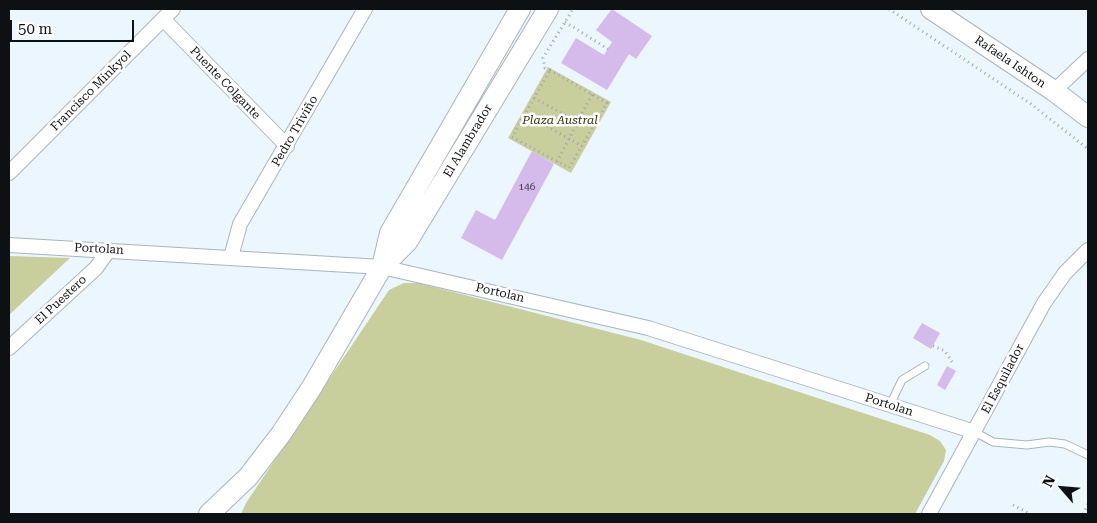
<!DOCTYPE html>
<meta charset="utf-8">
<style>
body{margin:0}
#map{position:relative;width:1097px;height:523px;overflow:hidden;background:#ecf6ff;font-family:"Roboto Serif",serif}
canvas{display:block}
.frame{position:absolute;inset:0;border:10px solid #0e1114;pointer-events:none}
.north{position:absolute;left:1037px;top:463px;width:50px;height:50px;-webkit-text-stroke:4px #fff;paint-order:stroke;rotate:297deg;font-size:14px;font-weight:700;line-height:20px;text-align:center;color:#0e1114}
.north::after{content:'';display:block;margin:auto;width:18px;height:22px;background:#0e1114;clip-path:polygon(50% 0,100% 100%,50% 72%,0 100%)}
.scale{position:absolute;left:10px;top:20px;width:124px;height:22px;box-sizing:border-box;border:2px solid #0e1114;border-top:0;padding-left:6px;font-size:15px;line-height:18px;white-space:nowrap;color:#0e1114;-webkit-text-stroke:4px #fff;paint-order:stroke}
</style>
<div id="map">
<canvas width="1097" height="523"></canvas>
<div class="frame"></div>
<div class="north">N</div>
<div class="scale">50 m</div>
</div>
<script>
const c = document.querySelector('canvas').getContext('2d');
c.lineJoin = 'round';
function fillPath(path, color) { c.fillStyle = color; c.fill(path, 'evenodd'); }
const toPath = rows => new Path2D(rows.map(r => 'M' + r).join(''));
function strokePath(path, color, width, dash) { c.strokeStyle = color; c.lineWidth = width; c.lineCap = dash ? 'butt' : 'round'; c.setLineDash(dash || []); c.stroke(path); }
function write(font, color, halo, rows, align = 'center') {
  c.font = font + ' "Roboto Serif",serif'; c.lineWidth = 5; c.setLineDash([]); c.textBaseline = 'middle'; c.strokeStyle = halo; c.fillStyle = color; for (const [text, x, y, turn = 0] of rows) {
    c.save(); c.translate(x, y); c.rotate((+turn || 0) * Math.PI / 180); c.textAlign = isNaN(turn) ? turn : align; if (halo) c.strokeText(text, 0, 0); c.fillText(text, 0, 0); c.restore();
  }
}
fillPath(toPath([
 [548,67,611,102,571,173,508,138],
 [9,256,70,258,9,315],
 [404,283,418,283,641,340,930,435,940,441,946,450,944,461,915,514,241,514,246,503,389,290]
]), '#c8ce9c');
fillPath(toPath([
 [612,9,652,36,636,59,629,54,607,90,561,63,576,38,604,55,612,42,596,30],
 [532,151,554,164,502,260,461,238,476,210,495,220],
 [922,323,940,333,931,349,913,338],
 [947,366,956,371,945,390,937,385]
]), '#d5bbec');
const lane = toPath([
 [890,405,902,380,925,366],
 [975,432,993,442,1027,445,1049,442,1065,444,1088,455]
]);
const street = toPath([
 [163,19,287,146],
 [1054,91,1088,59],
 [9,173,173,9],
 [9,245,382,267,648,328,975,432],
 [231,257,240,224,365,9],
 [9,348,96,268,109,250],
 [929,514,1044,303,1065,273,1088,250]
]);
const secondary = toPath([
 [931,9,1054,91,1088,117],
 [382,267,407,242,548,9],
 [209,514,248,477,281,434,312,387,382,267,390,233,520,9]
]);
strokePath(lane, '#aab4bc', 9);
strokePath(street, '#aab4bc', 16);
strokePath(secondary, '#aab4bc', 22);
strokePath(toPath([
 [889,9,1031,104,1088,149],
 [565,22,608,49],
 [550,70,607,103,569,168,512,137,550,70],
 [550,70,545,68,543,58,573,9],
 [534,98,578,122],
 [525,114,582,146],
 [557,162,592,94],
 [933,346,945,351,954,365],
 [1013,505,1030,514],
 [1083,514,1088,504]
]), '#9fa6ad', 3, [1, 4]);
strokePath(lane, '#fff', 7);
strokePath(street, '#fff', 14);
strokePath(secondary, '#fff', 20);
write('10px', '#403c4a', null, [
 ["146",527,187]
]);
write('12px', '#0e1114', '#fff', [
 ["Rafaela Ishton",1010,62,34],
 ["Puente Colgante",225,83,46],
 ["Francisco Minkyol",91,91,-45],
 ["Pedro Triviño",295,131,-60],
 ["El Alambrador",468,141,-59],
 ["Portolan",99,249,3],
 ["Portolan",500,293,13],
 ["El Puestero",61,300,-43],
 ["El Esquilador",1003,379,-62],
 ["Portolan",889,405,18]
]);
write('italic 12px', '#31350a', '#fff', [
 ["Plaza Austral",560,120]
]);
</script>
